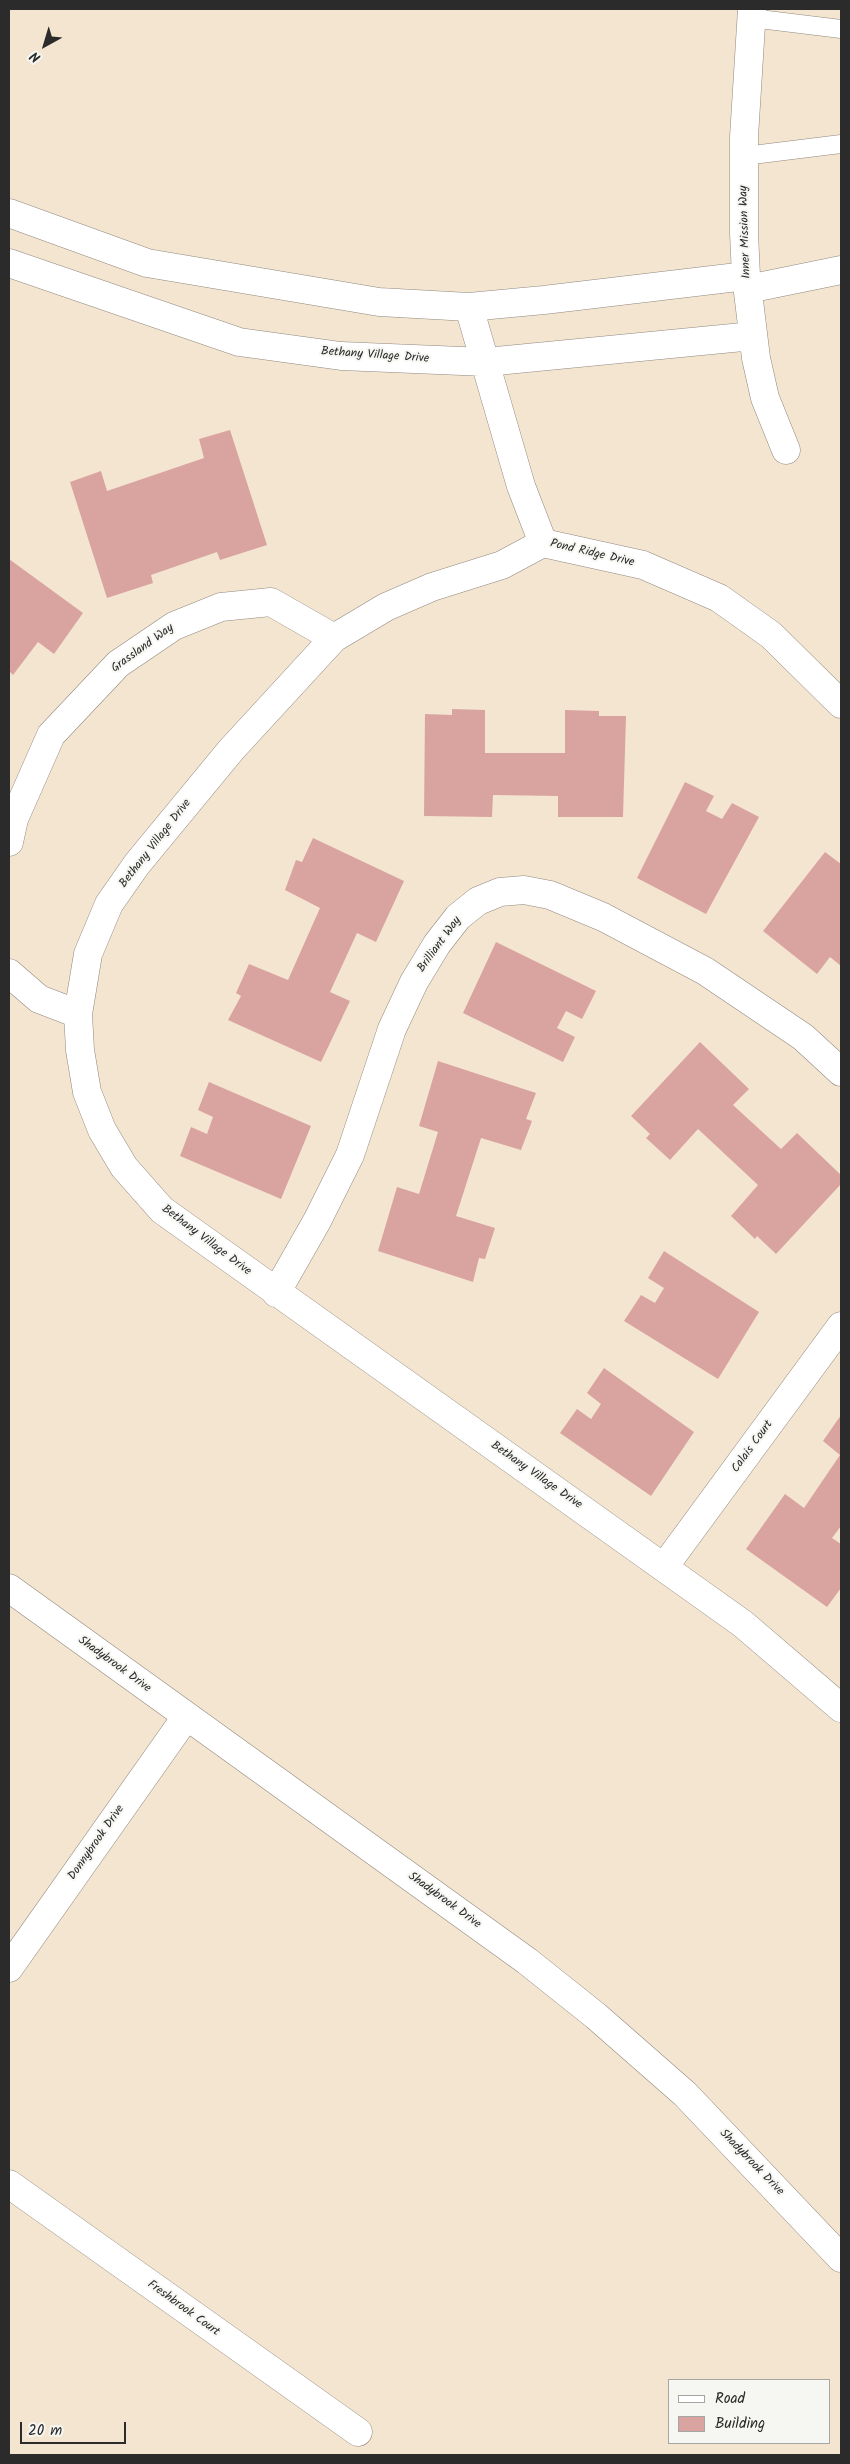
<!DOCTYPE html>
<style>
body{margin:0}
#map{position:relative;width:850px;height:2464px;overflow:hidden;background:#f4e5d1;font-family:Kalam,sans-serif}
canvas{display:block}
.frame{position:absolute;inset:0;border:10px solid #2b2b2b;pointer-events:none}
.legend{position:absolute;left:668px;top:2379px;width:162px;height:65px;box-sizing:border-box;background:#f6f6f2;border:1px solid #a5a5a2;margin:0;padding:6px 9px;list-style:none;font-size:15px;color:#2b2b2b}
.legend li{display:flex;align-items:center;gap:10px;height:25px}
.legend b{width:25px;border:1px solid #a5a5a2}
.north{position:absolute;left:20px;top:20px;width:50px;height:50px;-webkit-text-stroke:4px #f6f6f2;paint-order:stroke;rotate:219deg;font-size:14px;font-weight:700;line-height:20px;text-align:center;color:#2b2b2b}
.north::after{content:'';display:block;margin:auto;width:18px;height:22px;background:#2b2b2b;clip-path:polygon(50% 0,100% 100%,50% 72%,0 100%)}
.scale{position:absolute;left:20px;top:2422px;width:106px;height:22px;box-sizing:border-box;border:2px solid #2b2b2b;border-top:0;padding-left:6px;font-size:15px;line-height:18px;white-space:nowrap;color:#2b2b2b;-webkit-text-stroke:4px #f6f6f2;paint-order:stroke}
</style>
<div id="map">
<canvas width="850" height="2464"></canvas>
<div class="frame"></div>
<ul class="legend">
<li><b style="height:6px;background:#fff"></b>Road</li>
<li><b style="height:14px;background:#d9a4a0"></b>Building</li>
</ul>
<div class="north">N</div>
<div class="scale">20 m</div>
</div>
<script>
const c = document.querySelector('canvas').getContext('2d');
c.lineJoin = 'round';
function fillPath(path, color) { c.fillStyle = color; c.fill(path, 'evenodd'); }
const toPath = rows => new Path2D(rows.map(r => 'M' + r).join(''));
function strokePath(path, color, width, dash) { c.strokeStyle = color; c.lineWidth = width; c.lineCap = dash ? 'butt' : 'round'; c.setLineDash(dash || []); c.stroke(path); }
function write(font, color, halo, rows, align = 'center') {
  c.font = font + ' Kalam,sans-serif'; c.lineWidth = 4; c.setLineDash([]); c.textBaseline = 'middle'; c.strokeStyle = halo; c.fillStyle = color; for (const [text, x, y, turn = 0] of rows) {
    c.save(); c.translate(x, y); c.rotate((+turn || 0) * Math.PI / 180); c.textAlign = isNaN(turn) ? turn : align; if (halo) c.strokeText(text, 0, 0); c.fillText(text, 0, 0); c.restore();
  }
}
fillPath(toPath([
 [230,430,267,545,220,560,217,552,151,575,153,583,107,598,70,482,101,471,107,491,204,458,199,439],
 [9,559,83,613,54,654,38,642,13,675,9,671],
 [452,709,485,710,485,753,565,753,565,710,599,711,599,716,626,716,623,817,558,817,558,796,493,795,492,817,424,816,425,714,452,715],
 [685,782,714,796,706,811,722,819,732,803,759,817,706,914,637,878],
 [313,838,404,881,376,942,357,933,330,992,350,1001,321,1062,228,1020,241,996,236,993,249,964,288,980,320,908,285,890,296,860,302,862],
 [825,852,841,864,841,966,830,957,817,974,763,931],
 [496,942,596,991,582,1019,566,1011,557,1028,575,1037,563,1062,463,1013],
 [700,1042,749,1089,733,1105,781,1149,797,1133,841,1175,841,1184,776,1254,757,1236,755,1239,731,1216,758,1185,698,1129,670,1160,646,1138,650,1134,631,1116],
 [438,1061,536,1093,526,1119,532,1121,521,1150,481,1138,456,1216,495,1228,485,1259,479,1258,473,1282,378,1251,397,1187,419,1194,438,1132,419,1126],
 [209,1082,311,1126,281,1199,180,1156,191,1127,207,1134,213,1117,198,1110],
 [664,1251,759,1312,718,1379,624,1321,641,1295,655,1303,664,1288,648,1278],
 [604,1368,694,1432,651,1496,560,1433,577,1409,591,1419,601,1404,587,1393],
 [841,1415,841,1526,832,1538,841,1544,841,1588,827,1607,746,1549,785,1494,804,1508,840,1455,823,1441]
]), '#d9a4a0');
const service = toPath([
 [751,18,841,29],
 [744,156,841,144]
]);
const minor = toPath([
 [752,9,744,137,744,233,746,276,756,358,765,398,786,450],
 [9,213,147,263,379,302,469,307,544,300,746,276],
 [9,263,239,342,341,356,486,362,753,336],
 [748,289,841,270],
 [469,307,521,486,543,543,643,565,719,598,771,635,841,704],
 [543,543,502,565,432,587,386,607,334,638,231,750,137,864,109,904,88,954,78,1014,80,1050,87,1092,102,1130,124,1167,162,1210,743,1624,841,1708],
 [9,842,14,819,51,735,118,664,174,626,221,607,271,602,334,638],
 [9,973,39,999,78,1014],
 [276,1293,317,1221,350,1155,392,1029,414,982,437,944,458,917,478,901,500,892,524,890,550,895,603,917,705,971,803,1037,841,1072],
 [664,1567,841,1326],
 [9,1588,527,1961,596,2016,685,2094,841,2258],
 [9,1968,186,1717],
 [9,2184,358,2432]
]);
strokePath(service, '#90887e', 19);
strokePath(minor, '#90887e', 29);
strokePath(service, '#fff', 18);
strokePath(minor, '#fff', 28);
write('12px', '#2b2b2b', '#f6f6f2', [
 ["Inner Mission Way",746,232,-92],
 ["Bethany Village Drive",375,356,4],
 ["Pond Ridge Drive",592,554,13],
 ["Grassland Way",143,649,-36],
 ["Bethany Village Drive",156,844,-52],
 ["Brilliant Way",440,945,-54],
 ["Bethany Village Drive",206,1241,37],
 ["Calais Court",753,1447,-54],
 ["Bethany Village Drive",536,1476,35],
 ["Shadybrook Drive",114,1665,36],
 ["Donnybrook Drive",97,1843,-55],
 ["Shadybrook Drive",444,1901,36],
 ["Shadybrook Drive",751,2163,46],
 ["Freshbrook Court",183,2309,36]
]);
</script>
